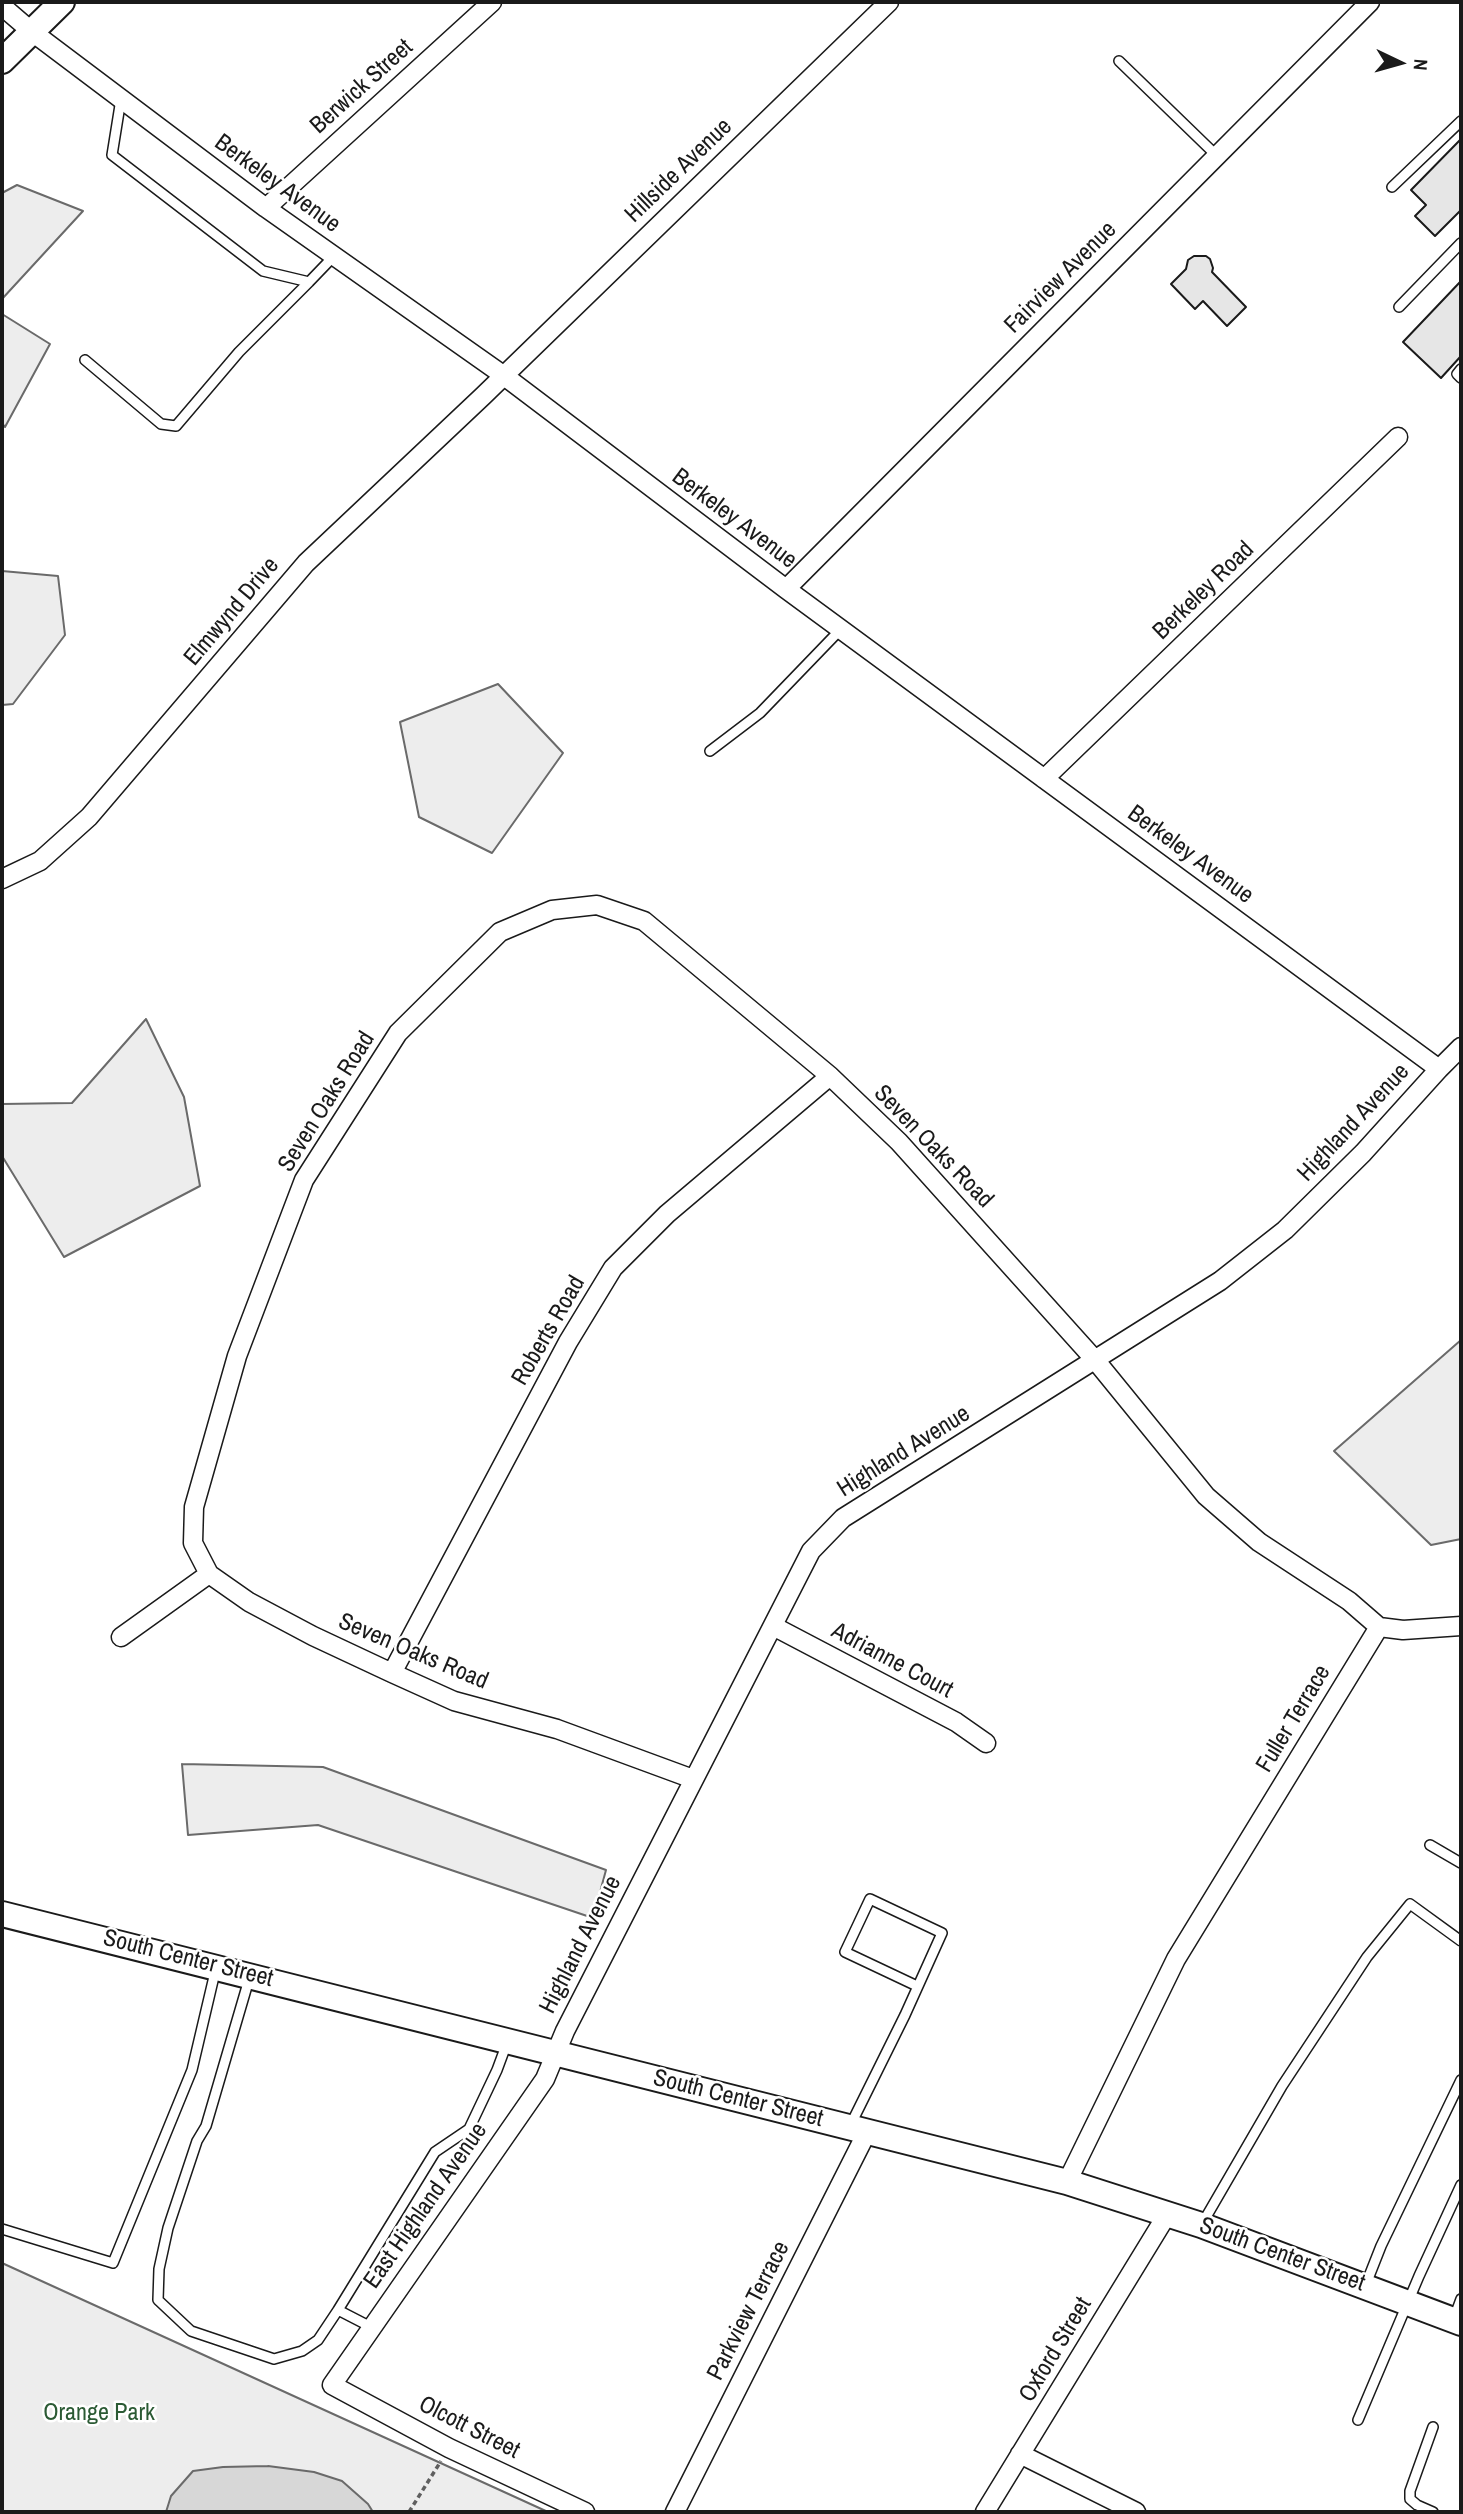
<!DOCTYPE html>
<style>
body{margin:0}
#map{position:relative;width:1463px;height:2514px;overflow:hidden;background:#fff;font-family:"Archivo Narrow",sans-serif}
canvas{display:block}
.frame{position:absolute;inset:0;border:4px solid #1a1a1a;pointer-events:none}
.north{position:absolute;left:1365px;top:28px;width:70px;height:70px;-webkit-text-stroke:5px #fff;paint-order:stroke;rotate:95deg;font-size:19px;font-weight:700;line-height:28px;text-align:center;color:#1a1a1a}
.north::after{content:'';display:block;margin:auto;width:24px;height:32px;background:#1a1a1a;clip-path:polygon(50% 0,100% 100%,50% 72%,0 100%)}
</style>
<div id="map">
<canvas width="1463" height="2514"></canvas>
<div class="frame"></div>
<div class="north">N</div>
</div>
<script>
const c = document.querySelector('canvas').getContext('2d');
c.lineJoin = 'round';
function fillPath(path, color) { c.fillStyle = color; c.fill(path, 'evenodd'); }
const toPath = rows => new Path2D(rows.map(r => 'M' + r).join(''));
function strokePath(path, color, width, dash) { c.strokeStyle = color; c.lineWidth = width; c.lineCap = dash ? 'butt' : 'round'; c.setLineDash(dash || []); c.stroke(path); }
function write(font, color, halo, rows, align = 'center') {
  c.font = font + ' "Archivo Narrow",sans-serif'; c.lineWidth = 5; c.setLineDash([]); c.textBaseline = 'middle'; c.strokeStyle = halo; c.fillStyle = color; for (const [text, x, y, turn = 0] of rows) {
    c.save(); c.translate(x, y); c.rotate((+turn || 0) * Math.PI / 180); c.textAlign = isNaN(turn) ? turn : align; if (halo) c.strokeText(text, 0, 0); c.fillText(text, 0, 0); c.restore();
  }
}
const built = toPath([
 [17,185,83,211,2,299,2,193,17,185],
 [2,314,50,344,5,427,2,423,2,314],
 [2,571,58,576,65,635,13,704,2,705,2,571],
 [498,684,563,753,492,853,419,817,400,722,498,684],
 [146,1019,184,1097,200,1186,64,1257,2,1156,2,1104,72,1103,146,1019],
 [1461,1340,1461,1539,1431,1545,1334,1451,1461,1340],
 [182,1764,323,1767,606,1870,593,1918,318,1825,188,1835,182,1764],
 [2,2263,548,2512,2,2512,2,2263]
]);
fillPath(built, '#ededed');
strokePath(built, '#6a6a6a', 2);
const water = toPath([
 [268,2466,314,2472,342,2481,368,2504,373,2512,166,2512,171,2496,193,2471,223,2467,268,2466]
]);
fillPath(water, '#d7d7d7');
strokePath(water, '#6a6a6a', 2);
const building = toPath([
 [1461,139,1461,210,1435,236,1415,216,1426,205,1411,190,1461,139],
 [1194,256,1206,256,1210,259,1213,268,1212,272,1246,307,1227,326,1203,301,1195,309,1171,284,1186,269,1188,260,1194,256],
 [1461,281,1461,356,1441,378,1403,342,1461,281]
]);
fillPath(building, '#e6e6e6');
strokePath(building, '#1a1a1a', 2);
const lane = toPath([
 [1119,61,1217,156],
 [121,99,112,155,263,271,309,282,334,256],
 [1392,187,1461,121],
 [1399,307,1461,243],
 [85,360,161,424,176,426,239,352,309,282],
 [1461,369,1457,374,1461,378],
 [710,751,760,713,841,629],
 [1430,1845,1461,1863],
 [250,1976,206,2126,197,2141,168,2228,159,2269,158,2300,191,2331,274,2359,302,2351,318,2340,338,2310,371,2327],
 [850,2126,905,2015,942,1933,870,1899,845,1952,917,1986],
 [1202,2224,1282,2086,1367,1957,1410,1904,1461,1941],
 [2,2229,113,2263,192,2070,216,1968],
 [1366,2284,1381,2246,1461,2080],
 [338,2310,435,2152,469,2129,497,2070,507,2043],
 [1454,2318,1461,2299],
 [1358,2420,1419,2276,1461,2185],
 [1433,2427,1410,2491,1410,2499,1417,2505,1433,2512]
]);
const street = toPath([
 [2,6,31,31,266,208,503,375,786,589,1439,1069],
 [266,208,492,2],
 [786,589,1370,2],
 [1044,779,1398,437],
 [2,879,40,861,89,817,306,563,483,396,889,2],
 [773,1626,956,1722,986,1743],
 [1379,1627,1403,1630,1461,1626],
 [121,1637,209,1574],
 [392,1673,568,1342,613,1268,667,1214,830,1076],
 [693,1779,557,1729,454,1701,392,1673,313,1636,249,1602,209,1574,193,1543,194,1507,237,1356,304,1180,398,1033,500,932,552,910,597,905,644,921,830,1076,899,1142,1096,1361,1206,1496,1259,1542,1349,1601,1379,1627],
 [1067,2182,1176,1959,1379,1627],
 [1020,2454,1136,2512],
 [585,2512,449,2448,332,2385,545,2079,565,2031,811,1551,843,1518,1220,1281,1285,1230,1363,1153,1439,1069,1461,1047],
 [675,2512,867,2132],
 [985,2512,1168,2213]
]);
const secondary = toPath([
 [2,61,62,2],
 [2,1914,1067,2182,1201,2225,1461,2323]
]);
strokePath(lane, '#1a1a1a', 12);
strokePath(street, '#1a1a1a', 21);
strokePath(secondary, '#1a1a1a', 28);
strokePath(toPath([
 [409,2512,441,2461]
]), '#5f5f5f', 3.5, [5, 3.5]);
strokePath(lane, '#fff', 9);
strokePath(street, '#fff', 18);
strokePath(secondary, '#fff', 24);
write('24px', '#1a1a1a', '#fff', [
 ["Berwick Street",362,87,-42],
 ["Hillside Avenue",679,171,-44],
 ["Berkeley Avenue",277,184,36],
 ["Fairview Avenue",1061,278,-45],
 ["Berkeley Avenue",734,519,37],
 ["Berkeley Road",1204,591,-44],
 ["Elmwynd Drive",232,612,-50],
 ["Berkeley Avenue",1190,855,36],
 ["Seven Oaks Road",327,1102,-58],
 ["Highland Avenue",1354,1123,-47],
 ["Seven Oaks Road",933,1147,46],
 ["Roberts Road",549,1331,-60],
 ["Highland Avenue",904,1452,-32],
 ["Seven Oaks Road",413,1652,23],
 ["Adrianne Court",892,1661,28],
 ["Fuller Terrace",1294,1719,-59],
 ["Highland Avenue",581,1945,-63],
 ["South Center Street",188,1959,14],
 ["South Center Street",738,2099,14],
 ["East Highland Avenue",426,2206,-55],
 ["South Center Street",1282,2255,20],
 ["Parkview Terrace",749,2311,-63],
 ["Oxford Street",1056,2350,-59],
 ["Olcott Street",469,2428,27]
]);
write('24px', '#2b5a34', '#fff', [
 ["Orange Park",99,2414]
]);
</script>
